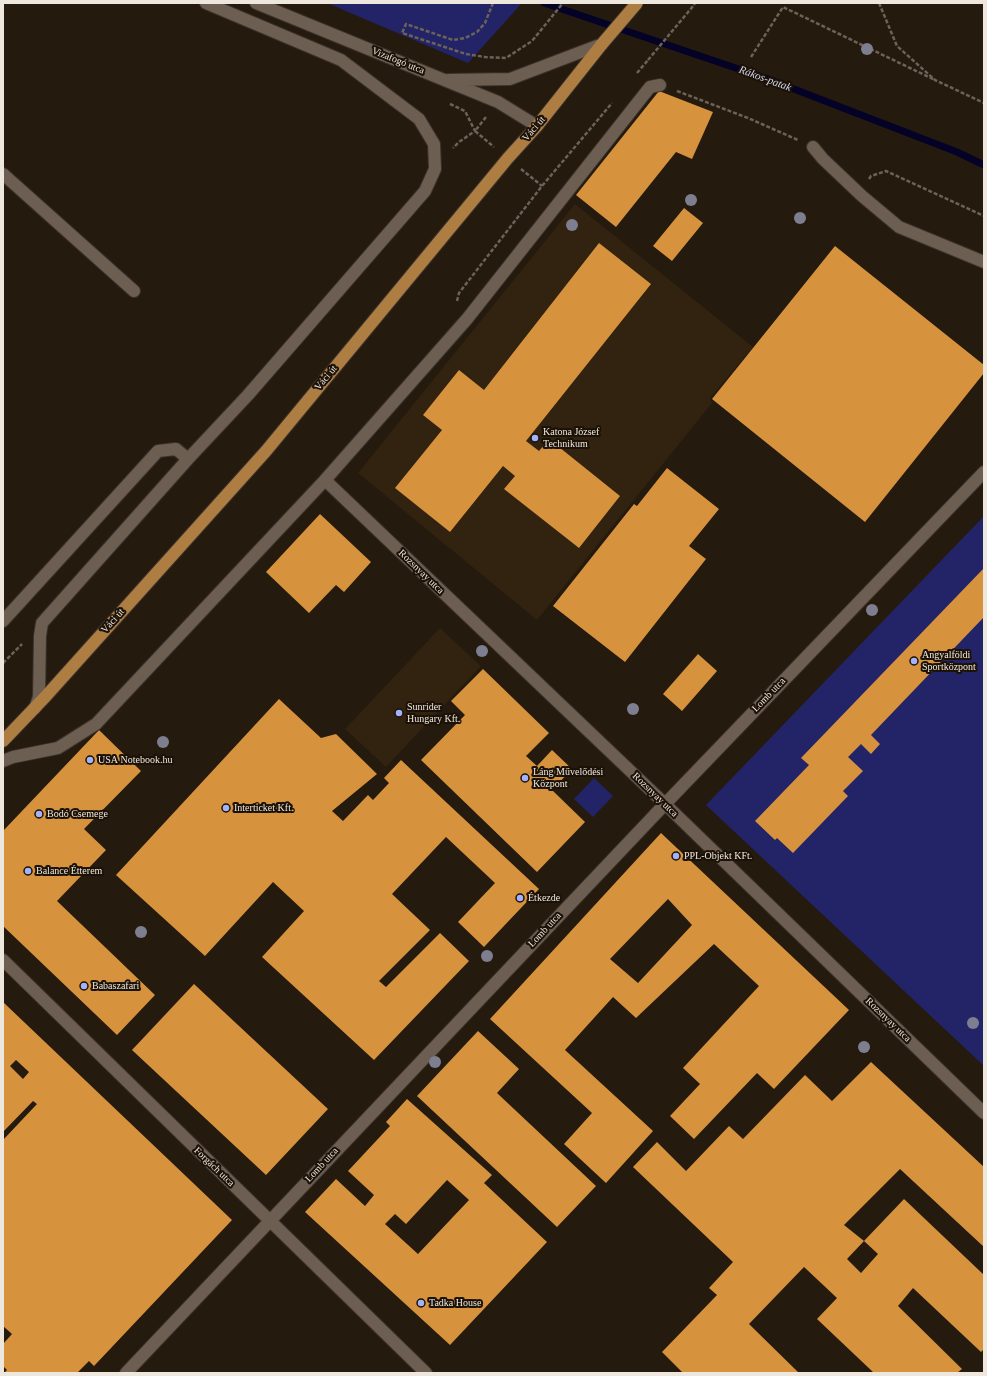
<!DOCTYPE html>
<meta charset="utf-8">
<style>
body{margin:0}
#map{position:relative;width:987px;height:1376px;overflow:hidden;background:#251a0e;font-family:"Times New Roman",serif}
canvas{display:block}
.frame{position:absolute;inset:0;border:4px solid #eee7de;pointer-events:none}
</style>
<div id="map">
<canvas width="987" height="1376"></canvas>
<div class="frame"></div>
</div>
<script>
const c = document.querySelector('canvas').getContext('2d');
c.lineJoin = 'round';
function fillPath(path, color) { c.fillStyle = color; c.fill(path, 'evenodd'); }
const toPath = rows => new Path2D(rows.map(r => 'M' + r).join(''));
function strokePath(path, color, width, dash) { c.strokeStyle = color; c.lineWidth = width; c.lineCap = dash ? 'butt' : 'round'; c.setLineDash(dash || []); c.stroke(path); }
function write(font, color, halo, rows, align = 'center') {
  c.font = font + ' "Times New Roman",serif'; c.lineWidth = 4; c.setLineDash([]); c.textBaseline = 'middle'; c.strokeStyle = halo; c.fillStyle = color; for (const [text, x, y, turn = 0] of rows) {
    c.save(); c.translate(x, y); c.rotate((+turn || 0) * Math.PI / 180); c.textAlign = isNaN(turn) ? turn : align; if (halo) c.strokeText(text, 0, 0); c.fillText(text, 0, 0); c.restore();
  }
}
fillPath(toPath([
 [575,204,753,347,710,398,712,403,537,620,358,473],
 [440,628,481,666,386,767,345,729]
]), '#322210');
fillPath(toPath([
 [327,3,522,3,468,63],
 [984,516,984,1066,706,805],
 [594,778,613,796,593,817,574,799]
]), '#222467');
strokePath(toPath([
 [544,3,768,79,957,152,984,165]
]), '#050228', 7);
fillPath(toPath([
 [659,91,713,112,692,159,676,152,616,227,576,195],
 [684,208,703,223,672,261,653,246],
 [599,243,651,284,526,441,539,451,549,439,620,496,579,548,504,489,515,476,503,466,450,532,395,488,442,430,423,415,459,370,484,390],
 [835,246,984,365,984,373,865,522,712,399],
 [667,468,719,509,689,546,706,559,625,662,553,606,634,504,637,506],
 [320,514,371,562,344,592,336,585,309,613,266,572],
 [984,568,984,617,871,735,880,744,871,754,861,744,848,757,863,771,843,791,848,796,793,853,777,838,775,840,755,821,809,765,801,758],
 [698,654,717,671,682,711,663,694],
 [483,669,549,733,526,756,537,766,552,750,572,769,552,790,585,822,537,872,421,760,465,715,451,701],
 [279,699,321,738,336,734,377,774,332,811,343,821,368,795,373,800,389,783,384,778,401,760,539,889,484,947,458,922,495,883,446,837,392,894,430,930,379,981,386,987,440,933,469,961,374,1060,262,957,304,911,273,882,205,956,116,875],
 [99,730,141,771,84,829,106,850,57,901,155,995,117,1035,3,926,3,831],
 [661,833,849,1010,774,1089,757,1073,694,1139,670,1116,700,1084,683,1068,759,986,714,944,636,1018,613,997,565,1050,653,1131,606,1183,564,1144,592,1113,490,1019],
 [668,899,692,925,638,983,610,959],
 [194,984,328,1109,266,1175,132,1050],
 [3,1002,232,1220,94,1366,89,1361,77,1373,4,1373,7,1370,3,1366,3,1344,12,1334,3,1326,3,1140,37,1104,33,1101,3,1132],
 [16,1060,29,1072,23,1079,10,1066],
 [478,1031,519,1069,497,1093,596,1186,557,1227,417,1096],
 [871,1062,984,1167,984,1247,900,1169,844,1225,864,1241,904,1199,984,1275,984,1349,981,1352,913,1288,898,1306,962,1369,957,1373,874,1373,817,1319,837,1298,804,1267,749,1324,799,1373,683,1373,662,1352,717,1295,709,1288,733,1262,633,1167,657,1142,686,1171,729,1126,743,1139,805,1075,832,1101],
 [864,1241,878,1254,861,1273,847,1259],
 [407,1099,492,1175,484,1183,547,1242,450,1345,305,1212,336,1179,365,1206,374,1195,348,1171,390,1126,386,1122],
 [447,1180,469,1200,418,1254,385,1224,395,1214,406,1224]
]), '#d6923d');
const minor = toPath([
 [256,3,498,102,537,126],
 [448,80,510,79,602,44],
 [813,147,823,159,862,196,899,227,984,262],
 [3,174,134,291],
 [325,480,665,804,984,1113],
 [3,621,158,451,176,449,188,459],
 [35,708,39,697,40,636,42,623,188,459,248,395,425,191,435,169,434,144,419,119,341,60,206,3],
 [3,761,13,757,58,748,96,724,325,480,467,319,650,87,660,85],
 [3,960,426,1373],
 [126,1373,665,804,984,472]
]);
const major = toPath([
 [3,741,46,696,266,451,508,158,537,126,602,44]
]);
strokePath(minor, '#3b322c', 14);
strokePath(major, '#3b322c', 14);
strokePath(toPath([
 [493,3,485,23,477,32,465,38,453,40,406,24,402,33,466,54,485,57,506,58,532,41,563,3],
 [879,3,897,46,935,80,984,103],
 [694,5,695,3],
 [751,57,783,7,935,80],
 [637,73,648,60],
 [677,91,748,118,798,140],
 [450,104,465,111,475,131,459,142,453,148],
 [486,117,475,131,494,147],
 [521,169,542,186],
 [869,179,871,176,886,171,984,216],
 [457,301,459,293,542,186,612,103],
 [3,663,22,644]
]), '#6c6257', 2.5, [4, 2]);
strokePath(minor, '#6c5e50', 12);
strokePath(major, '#ad7d42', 12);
const majorBridge = toPath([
 [602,44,637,3]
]);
strokePath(majorBridge, '#3b322c', 14, []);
strokePath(toPath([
 [648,60,694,5]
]), '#6c6257', 2.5, [4, 2]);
strokePath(majorBridge, '#ad7d42', 12);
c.fillStyle = '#7e7e91';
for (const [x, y] of [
 [867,49],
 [691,200],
 [800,218],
 [572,225],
 [872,610],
 [482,651],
 [633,709],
 [163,742],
 [141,932],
 [487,956],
 [973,1023],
 [864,1047],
 [435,1062]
]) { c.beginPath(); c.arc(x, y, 6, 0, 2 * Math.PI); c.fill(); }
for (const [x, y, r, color] of [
 [535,438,4,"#a4b2fc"],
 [914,661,4,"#a4b2fc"],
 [399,713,4,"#a4b2fc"],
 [90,760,4,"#a4b2fc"],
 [525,778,4,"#a4b2fc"],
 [226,808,4,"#a4b2fc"],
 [39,814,4,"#a4b2fc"],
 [676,856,4,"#a4b2fc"],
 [28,871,4,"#a4b2fc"],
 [520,898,4,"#a4b2fc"],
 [84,986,4,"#a4b2fc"],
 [421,1303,4,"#a4b2fc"]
]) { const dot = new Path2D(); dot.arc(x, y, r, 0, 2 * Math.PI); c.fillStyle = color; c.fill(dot); strokePath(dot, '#1c1106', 1.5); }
write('10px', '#eee7de', '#1c1106', [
 ["Vizafogó utca",398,61,22],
 ["Váci út",534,129,-49],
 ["Váci út",326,378,-50],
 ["Rozsnyay utca",421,572,44],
 ["Váci út",113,621,-48],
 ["Lomb utca",769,695,-46],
 ["Rozsnyay utca",655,795,44],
 ["Lomb utca",545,930,-47],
 ["Rozsnyay utca",888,1020,44],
 ["Lomb utca",322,1165,-47],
 ["Forgách utca",214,1167,44]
]);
write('10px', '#eee7de', '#1c1106', [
 ["Katona József",543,432],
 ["Technikum",543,444],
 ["Angyalföldi",922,655],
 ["Sportközpont",922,667],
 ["Sunrider",407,707],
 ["Hungary Kft.",407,719],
 ["USA Notebook.hu",98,760],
 ["Láng Művelődési",533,772],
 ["Központ",533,784],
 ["Interticket Kft.",234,808],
 ["Bodó Csemege",47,814],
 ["PPL-Objekt KFt.",684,856],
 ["Balance Étterem",36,871],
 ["Étkezde",528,898],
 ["Babaszafari",92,986],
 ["Tadka House",429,1303]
], 'left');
write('italic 11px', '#d3d8ef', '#1c1106', [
 ["Rákos-patak",765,79,20]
]);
</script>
